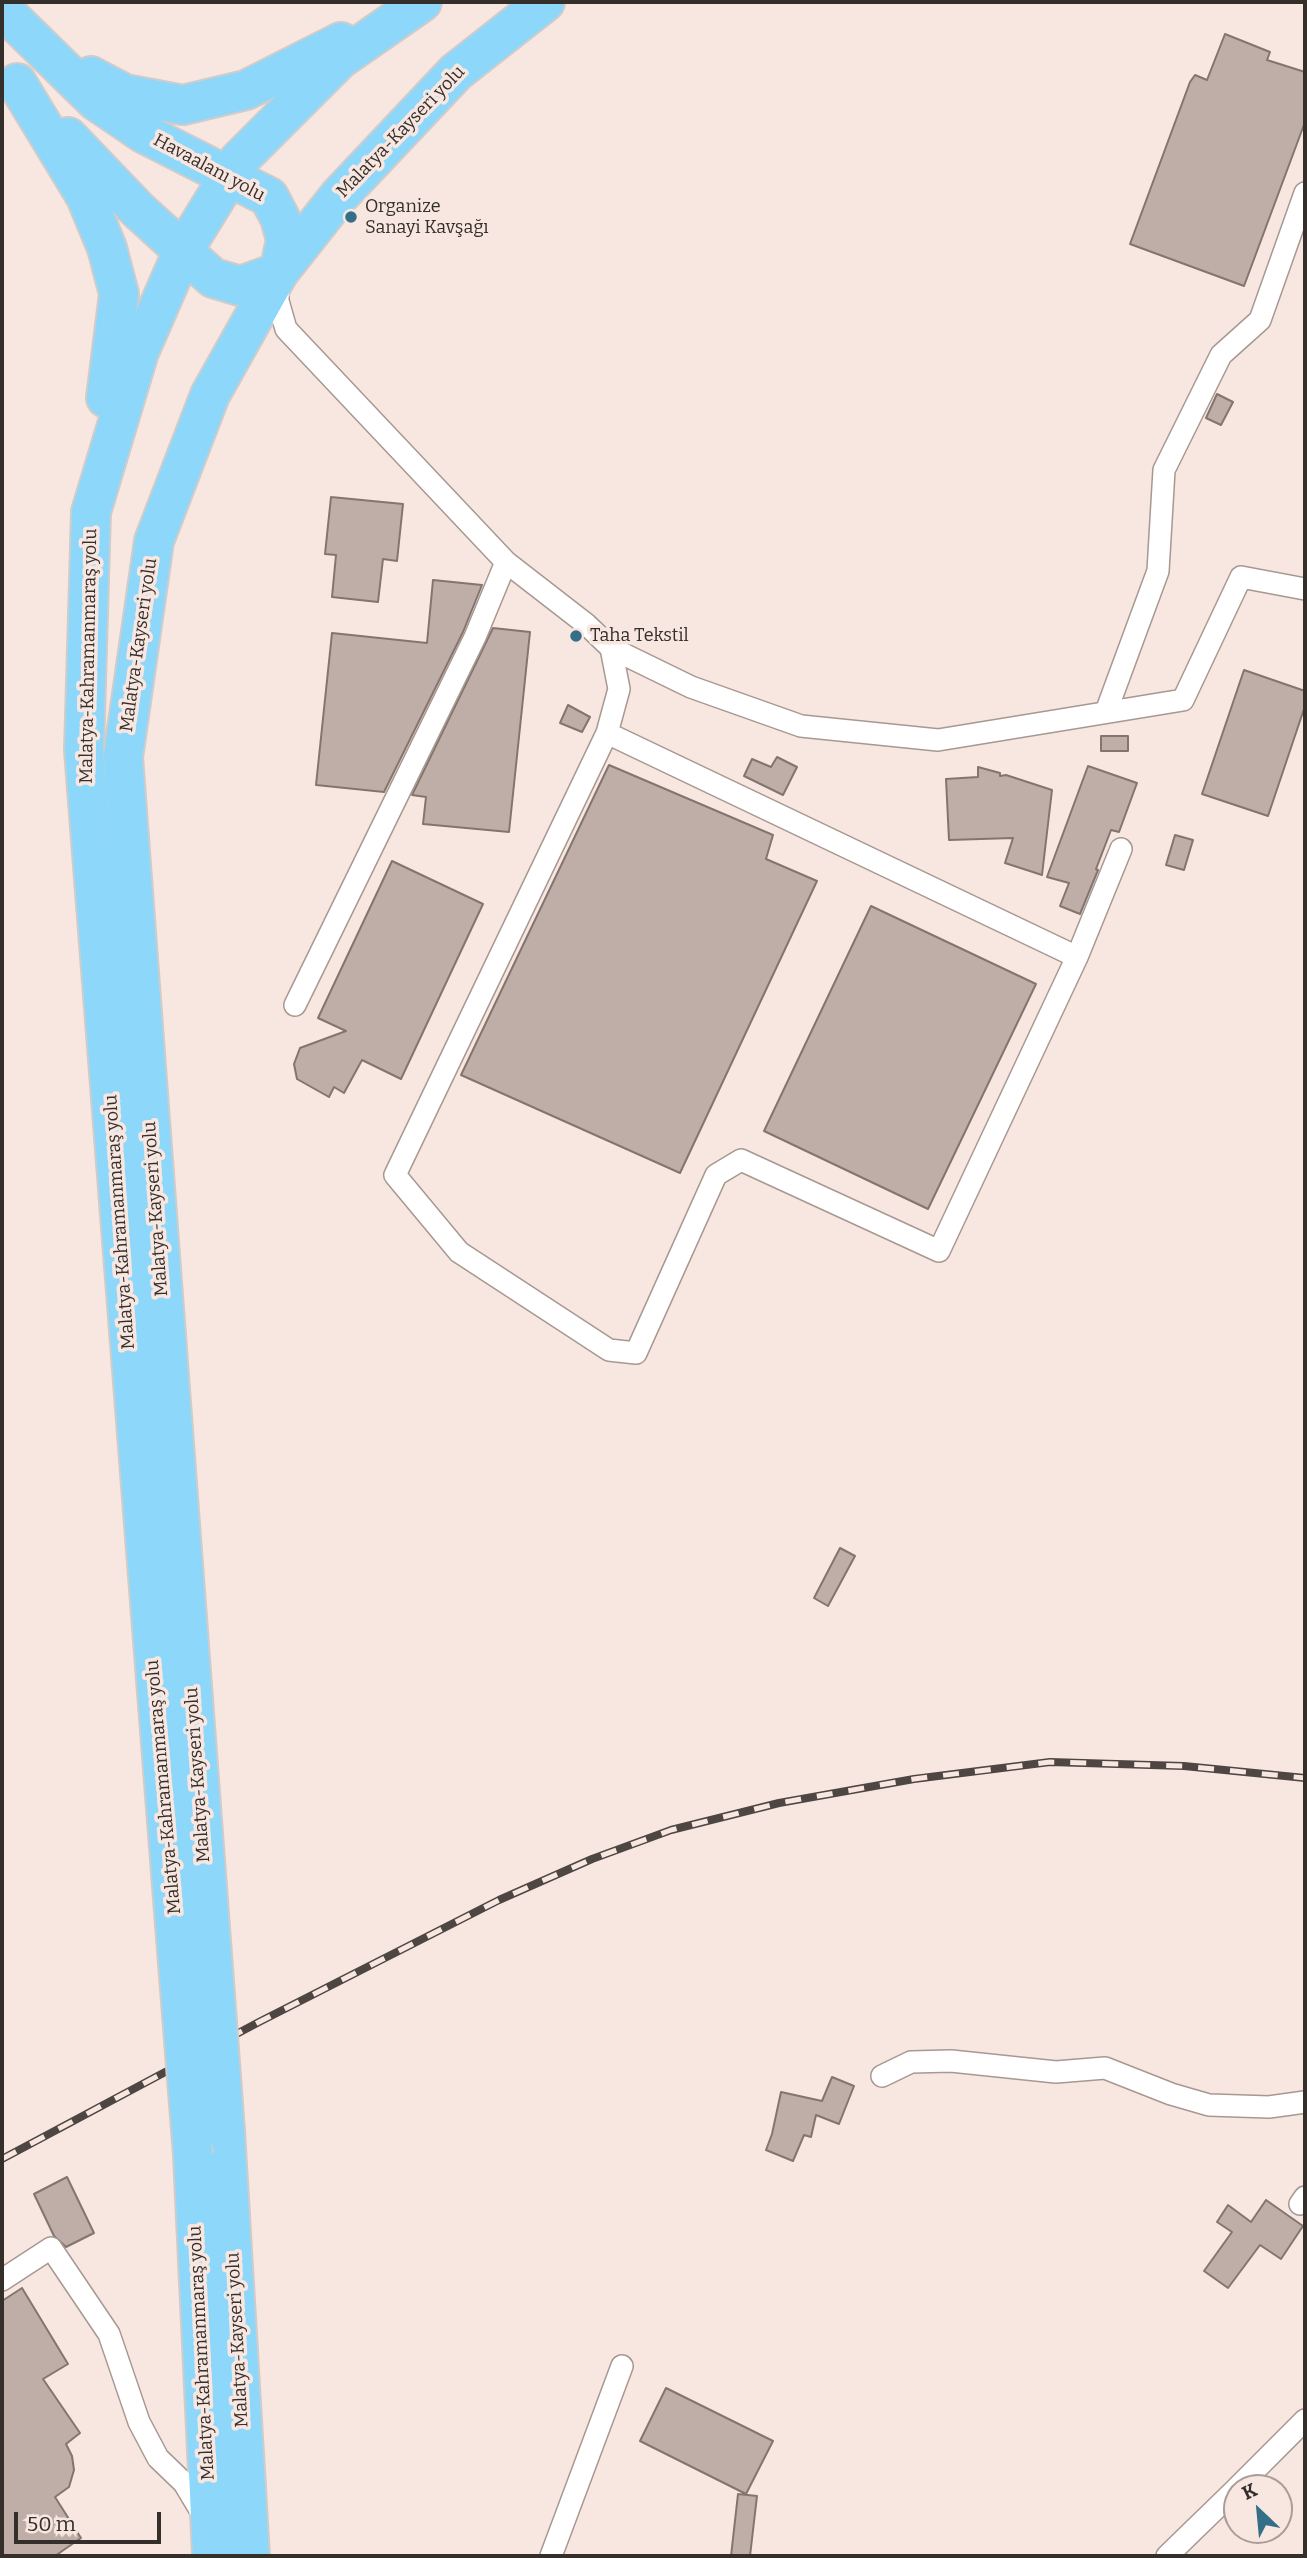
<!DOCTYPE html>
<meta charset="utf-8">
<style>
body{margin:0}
#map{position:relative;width:1307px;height:2558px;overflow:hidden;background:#f8e7e0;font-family:Bitter,serif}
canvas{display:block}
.frame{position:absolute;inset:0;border:4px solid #352f2c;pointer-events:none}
.north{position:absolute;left:1223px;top:2474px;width:70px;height:70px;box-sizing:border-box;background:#f8e7e0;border:2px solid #aa9d98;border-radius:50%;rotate:334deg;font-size:19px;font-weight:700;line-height:28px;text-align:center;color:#352f2c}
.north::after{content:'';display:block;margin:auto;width:24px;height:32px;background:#346e87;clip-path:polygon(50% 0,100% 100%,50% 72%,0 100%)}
.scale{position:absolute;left:14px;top:2512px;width:147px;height:32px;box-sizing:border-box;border:4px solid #352f2c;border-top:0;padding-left:9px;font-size:21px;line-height:24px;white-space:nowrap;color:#352f2c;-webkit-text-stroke:5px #f8e7e0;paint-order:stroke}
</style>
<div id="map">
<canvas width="1307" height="2558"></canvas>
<div class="frame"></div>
<div class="north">K</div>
<div class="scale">50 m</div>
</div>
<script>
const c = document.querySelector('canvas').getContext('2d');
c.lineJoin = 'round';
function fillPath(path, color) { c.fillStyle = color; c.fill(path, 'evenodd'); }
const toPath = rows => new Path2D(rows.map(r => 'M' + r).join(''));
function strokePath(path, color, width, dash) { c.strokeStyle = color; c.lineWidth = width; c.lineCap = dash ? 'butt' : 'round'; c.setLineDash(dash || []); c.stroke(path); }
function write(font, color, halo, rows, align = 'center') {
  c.font = font + ' Bitter,serif'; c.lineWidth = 7; c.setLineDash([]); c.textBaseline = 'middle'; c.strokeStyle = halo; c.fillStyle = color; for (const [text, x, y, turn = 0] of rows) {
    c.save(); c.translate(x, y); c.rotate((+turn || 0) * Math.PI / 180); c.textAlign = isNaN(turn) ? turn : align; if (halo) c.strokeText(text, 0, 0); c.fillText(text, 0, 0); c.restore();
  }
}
const building = toPath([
 [1225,34,1270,52,1267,60,1305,72,1305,122,1244,286,1130,244,1190,82,1195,75,1207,80,1225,34],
 [1217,394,1233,402,1221,425,1206,418,1217,394],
 [331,497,403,504,397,561,383,559,378,602,332,597,336,555,325,554,331,497],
 [433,580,482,585,463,632,384,792,316,785,332,633,427,643,433,580],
 [493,628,530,632,509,832,423,824,426,797,412,795,493,628],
 [1244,670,1305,691,1305,706,1268,816,1202,794,1244,670],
 [568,705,590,717,582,732,560,723,568,705],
 [1101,736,1128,736,1128,751,1101,751,1101,736],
 [777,757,797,767,783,795,744,776,752,759,771,767,777,757],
 [609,765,773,835,766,859,817,881,680,1173,461,1075,609,765],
 [1088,766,1137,783,1119,832,1111,830,1096,869,1098,870,1080,914,1060,906,1069,883,1047,877,1088,766],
 [978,767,1000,773,1000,776,1006,775,1052,790,1042,875,1005,863,1013,838,949,840,946,779,978,777,978,767],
 [1175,835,1193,840,1184,870,1166,865,1175,835],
 [392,861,483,904,401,1079,362,1060,344,1093,334,1087,329,1097,297,1079,294,1064,300,1048,346,1031,318,1018,392,861],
 [871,906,1036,984,928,1209,764,1131,871,906],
 [840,1548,855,1556,828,1606,814,1598,840,1548],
 [832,2077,854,2086,839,2124,816,2115,811,2137,804,2135,793,2161,766,2150,772,2134,781,2092,822,2101,832,2077],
 [67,2177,94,2233,66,2247,54,2236,34,2194,67,2177],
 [1266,2200,1303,2226,1281,2259,1260,2245,1228,2288,1204,2271,1232,2232,1217,2222,1228,2205,1251,2222,1266,2200],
 [22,2288,68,2364,43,2379,80,2433,66,2444,72,2456,74,2470,69,2487,55,2497,81,2538,55,2556,2,2556,2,2301,22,2288],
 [666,2388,773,2441,746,2494,640,2441,666,2388],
 [738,2494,757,2496,750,2556,731,2556,738,2494]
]);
fillPath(building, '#beaea7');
strokePath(building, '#83756e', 2);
const street = toPath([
 [278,283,278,301,286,329,506,562,586,624,611,648,691,687,801,726,938,740,1183,700,1241,577,1305,589],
 [611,648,619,689,607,733,395,1175,459,1252,609,1350,636,1353,716,1175,741,1160,939,1251,1077,957],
 [1106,712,1158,571,1164,470,1221,355,1260,320,1305,193],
 [607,733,1077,957,1121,849],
 [295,1005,475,637,506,562],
 [882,2076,911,2062,951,2061,1056,2072,1105,2068,1171,2094,1209,2105,1269,2107,1305,2102],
 [1300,2204,1305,2197],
 [2,2280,51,2248,109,2334,139,2422,158,2458,184,2483,205,2518],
 [1237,2488,1305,2420],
 [551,2556,622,2366],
 [1167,2556,1237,2488]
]);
const highway = toPath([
 [2,9,96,101,143,133,269,197,280,218,286,240,279,272],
 [91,76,125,94,183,105,246,90,341,42],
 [17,83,86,197,107,248,119,294,106,398],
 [68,137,138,210,213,278,240,286,279,272],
 [216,2008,123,757,154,541,210,395,279,272,339,196,456,72,545,2],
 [182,2015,84,750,91,512,139,352,183,251,239,160,340,59,422,2],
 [225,2131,250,2556],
 [193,2155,212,2556]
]);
strokePath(street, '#a79891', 24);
strokePath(highway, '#cfcdcc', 42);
strokePath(street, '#fff', 21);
strokePath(highway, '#8dd7fa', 38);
const rail = toPath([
 [2,2159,259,2022,499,1900,592,1859,671,1830,779,1803,914,1779,1050,1762,1184,1766,1305,1778]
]);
strokePath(rail, '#4e4643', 8);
strokePath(rail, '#f8e7e0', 5, [16]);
const highwayBridge = toPath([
 [216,2008,225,2131],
 [182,2015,193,2155]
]);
strokePath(highwayBridge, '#cfcdcc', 42, []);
strokePath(highwayBridge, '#8dd7fa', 38);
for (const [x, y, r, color] of [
 [351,217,7,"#346e87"],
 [576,636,7,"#346e87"]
]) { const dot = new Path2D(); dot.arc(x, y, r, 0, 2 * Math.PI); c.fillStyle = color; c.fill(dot); strokePath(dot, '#f8e7e0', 2.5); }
write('18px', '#352f2c', '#f8e7e0', [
 ["Malatya-Kayseri yolu",401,132,-46],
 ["Havaalanı yolu",209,168,28],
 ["Malatya-Kayseri yolu",139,645,-82],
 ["Malatya-Kahramanmaraş yolu",89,656,-89],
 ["Malatya-Kayseri yolu",156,1209,-94],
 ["Malatya-Kahramanmaraş yolu",120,1222,-94],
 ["Malatya-Kayseri yolu",198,1775,-94],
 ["Malatya-Kahramanmaraş yolu",164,1787,-95],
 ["Malatya-Kayseri yolu",238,2340,-93],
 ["Malatya-Kahramanmaraş yolu",202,2353,-93]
]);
write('18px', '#352f2c', '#f8e7e0', [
 ["Organize",365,207],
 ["Sanayi Kavşağı",365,228],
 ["Taha Tekstil",590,636]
], 'left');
</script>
